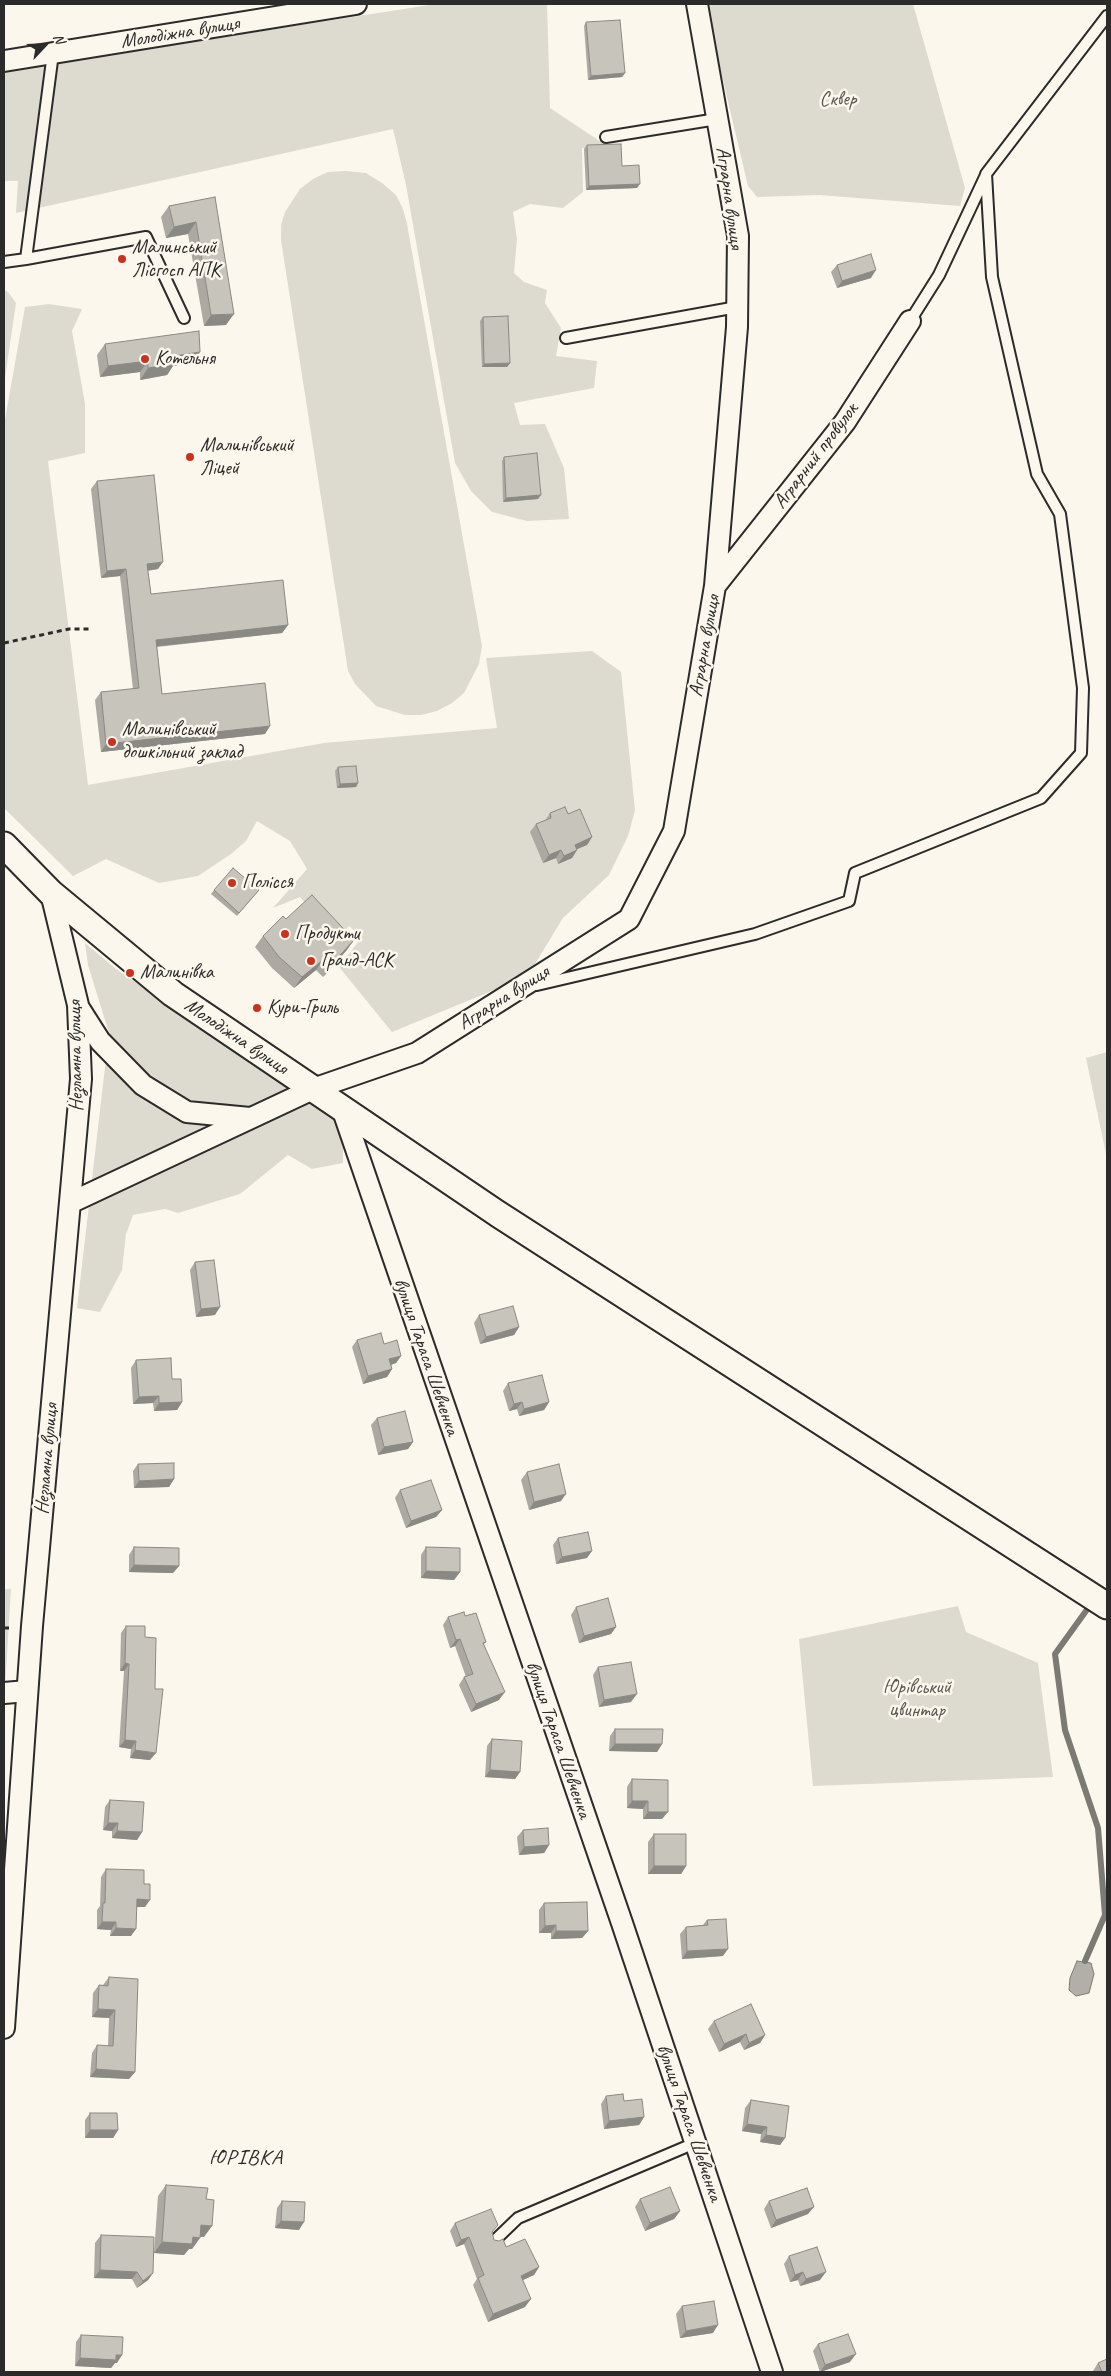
<!DOCTYPE html>
<meta charset="utf-8">
<style>
body{margin:0}
#map{position:relative;width:1111px;height:2376px;overflow:hidden;background:#fbf7ec;font-family:Caveat,sans-serif}
canvas{display:block}
.frame{position:absolute;inset:0;border:5px solid #2b2b2b;pointer-events:none}
.north{position:absolute;left:20px;top:20px;width:50px;height:50px;-webkit-text-stroke:4px #fbf7ec;paint-order:stroke;rotate:65deg;font-size:14px;font-weight:700;line-height:20px;text-align:center;color:#2b2b2b}
.north::after{content:'';display:block;margin:auto;width:18px;height:22px;background:#2b2b2b;clip-path:polygon(50% 0,100% 100%,50% 72%,0 100%)}
</style>
<div id="map">
<canvas width="1111" height="2376"></canvas>
<div class="frame"></div>
<div class="north">N</div>
</div>
<script>
const c = document.querySelector('canvas').getContext('2d');
c.lineJoin = 'round';
function fillPath(path, color) { c.fillStyle = color; c.fill(path, 'evenodd'); }
const toPath = rows => new Path2D(rows.map(r => 'M' + r).join(''));
function strokePath(path, color, width, dash) { c.strokeStyle = color; c.lineWidth = width; c.lineCap = dash ? 'butt' : 'round'; c.setLineDash(dash || []); c.stroke(path); }
function write(font, color, halo, rows, align = 'center') {
  c.font = font + ' Caveat,sans-serif'; c.lineWidth = 5; c.setLineDash([]); c.textBaseline = 'middle'; c.strokeStyle = halo; c.fillStyle = color; for (const [text, x, y, turn = 0] of rows) {
    c.save(); c.translate(x, y); c.rotate((+turn || 0) * Math.PI / 180); c.textAlign = isNaN(turn) ? turn : align; if (halo) c.strokeText(text, 0, 0); c.fillText(text, 0, 0); c.restore();
  }
}
fillPath(toPath([
 [436,4,547,4,550,108,607,146,582,148,583,192,563,208,530,204,513,212,517,239,514,273,524,282,547,290,545,303,561,328,556,356,597,361,594,388,514,403,520,425,545,424,564,468,569,519,527,521,492,512,471,491,455,463,406,185,393,129,16,213,18,181,4,181,4,71],
 [705,4,913,4,965,188,960,206,819,195,757,197,748,186],
 [346,171,366,173,382,183,396,195,403,209,407,224,482,646,479,664,464,693,452,703,437,711,421,715,405,715,376,706,355,684,348,671,281,240,281,225,285,212,300,189,313,179,328,172],
 [4,290,8,292,16,303,4,385],
 [49,304,82,309,72,331,85,404,85,453,48,461,88,785,324,743,497,728,486,658,592,651,621,672,635,810,628,836,609,875,563,918,530,972,516,981,392,1032,339,967,362,937,349,926,337,939,300,897,273,908,307,869,290,841,257,821,246,841,231,854,198,876,159,883,106,859,73,876,4,808,4,425,25,307],
 [85,943,116,969,343,1123,343,1163,312,1169,288,1155,240,1194,178,1213,165,1209,133,1215,126,1234,122,1270,100,1312,77,1308,109,1033,88,965],
 [1107,1052,1107,1159,1086,1058],
 [4,1589,11,1589,4,1705],
 [958,1606,966,1632,1038,1663,1053,1777,813,1786,799,1639]
]), '#dddad0');
const water = toPath([
 [1077,1961,1091,1963,1094,1974,1089,1993,1076,1996,1069,1990,1070,1978,1077,1961]
]);
fillPath(water, '#b1afa7');
strokePath(water, '#7b7a75', 1);
strokePath(toPath([
 [1085,1961,1105,1915,1098,1828,1065,1730,1055,1654,1091,1604]
]), '#7b7a75', 6);
const service = toPath([
 [606,137,717,119],
 [26,259,146,237,184,318],
 [4,262,26,259,53,53],
 [910,321,939,275,986,175],
 [566,338,737,307],
 [537,985,755,934,849,901,855,873,1041,798,1081,753,1083,688,1060,514,1037,474,992,277,986,174,1107,16],
 [493,2242,518,2218,695,2143]
]);
const minor = toPath([
 [4,61,356,4],
 [715,586,845,422,910,321],
 [79,1008,100,1041,143,1085,187,1112,250,1118],
 [342,1108,622,1923,772,2372],
 [70,1203,313,1089,417,1053,629,919,674,831,715,586,737,327,738,236,697,4],
 [4,1693,27,1691],
 [4,2028,32,1626,81,1079,78,1005,51,893]
]);
const tertiary = toPath([
 [4,845,51,893,173,994,498,1214,1107,1606]
]);
strokePath(service, '#2b2b2b', 14);
strokePath(minor, '#2b2b2b', 24);
strokePath(tertiary, '#2b2b2b', 29);
strokePath(toPath([
 [4,643,69,629,91,629],
 [4,1628,13,1628]
]), '#2b2b2b', 3, [5, 4]);
strokePath(service, '#fbf7ec', 10);
strokePath(minor, '#fbf7ec', 20);
strokePath(tertiary, '#fbf7ec', 25);
fillPath(toPath([
 [586,22,625,73,622,77,588,80,584,26],
 [587,145,622,166,637,188,586,190,584,149],
 [215,197,226,325,204,326,188,234,166,238,161,217,169,206],
 [837,265,871,278,837,288,831,272],
 [483,317,510,363,507,367,482,367,480,321],
 [105,344,200,352,192,363,173,366,167,375,140,380,140,372,100,377,97,355],
 [504,457,538,499,503,502,502,461],
 [97,481,158,569,148,571,151,594,288,625,282,633,157,647,162,694,265,734,101,752,95,700,101,692,133,689,120,576,101,578,91,489],
 [338,767,358,783,356,787,337,788,335,771],
 [550,813,568,814,592,837,587,845,577,849,572,858,558,864,556,858,543,863,530,832,536,824,545,821],
 [214,890,259,890,237,916,211,894],
 [286,919,354,940,346,951,323,977,316,970,294,988,272,968,255,947,263,936],
 [195,1262,215,1315,196,1317,190,1270],
 [479,1315,519,1327,514,1335,480,1344,474,1323],
 [357,1340,384,1344,401,1356,396,1363,391,1365,392,1369,387,1377,363,1384,352,1347],
 [136,1360,172,1379,182,1402,177,1410,154,1411,153,1403,133,1404,131,1368],
 [508,1383,549,1402,544,1410,519,1416,517,1409,509,1411,503,1391],
 [377,1418,413,1442,408,1449,378,1455,371,1425],
 [138,1464,174,1479,169,1487,134,1488,133,1471],
 [527,1472,561,1501,529,1510,521,1480],
 [400,1490,442,1510,436,1517,406,1528,395,1498],
 [558,1538,587,1558,556,1564,553,1545],
 [134,1547,179,1566,173,1573,129,1572,129,1555],
 [426,1547,460,1572,454,1580,421,1578,421,1555],
 [576,1607,616,1627,611,1634,579,1643,571,1615],
 [465,1616,486,1642,484,1644,499,1700,471,1712,459,1685,464,1677,466,1677,455,1646,450,1648,443,1625,448,1617],
 [126,1626,145,1637,150,1760,130,1758,131,1749,119,1747,124,1671,120,1671,121,1633],
 [598,1667,631,1702,599,1707,593,1675],
 [615,1729,662,1744,657,1752,609,1751,610,1736],
 [492,1739,520,1772,515,1779,485,1777,487,1746],
 [632,1779,662,1819,643,1819,643,1809,627,1808,627,1787],
 [110,1800,142,1832,137,1840,112,1838,112,1831,103,1830,105,1807],
 [523,1830,549,1845,544,1853,519,1855,517,1837],
 [654,1834,686,1866,681,1874,648,1874,648,1842],
 [106,1869,144,1884,145,1907,137,1907,131,1936,110,1936,111,1930,97,1929,97,1910,100,1906,101,1877],
 [544,1903,588,1931,582,1938,551,1939,551,1933,539,1933,539,1910],
 [707,1920,723,1956,682,1959,680,1934,686,1927,703,1925],
 [109,1977,135,2072,129,2079,90,2077,92,2053,97,2045,108,2046,109,2018,92,2017,93,1993,99,1985,103,1985],
 [714,2021,765,2035,760,2043,744,2050,740,2042,719,2052,708,2029],
 [606,2096,624,2101,644,2117,639,2125,604,2129,601,2104],
 [751,2100,785,2138,780,2145,760,2142,761,2134,742,2131,745,2108],
 [90,2113,118,2130,113,2138,85,2138,85,2120],
 [166,2185,204,2237,200,2237,192,2249,189,2249,184,2255,154,2253,158,2196],
 [640,2199,680,2211,674,2219,645,2231,635,2207],
 [282,2201,299,2230,275,2228,277,2208],
 [769,2201,808,2214,771,2228,764,2209],
 [455,2223,492,2233,494,2240,539,2267,534,2275,523,2280,525,2307,488,2322,473,2285,477,2279,464,2244,456,2247,450,2231],
 [101,2235,153,2273,148,2280,137,2288,132,2279,94,2278,95,2243],
 [789,2256,820,2280,800,2286,798,2280,790,2282,784,2264],
 [682,2306,713,2333,680,2338,676,2314],
 [81,2335,117,2363,115,2363,111,2368,75,2366,76,2342],
 [818,2344,850,2362,820,2372,813,2351],
 [1098,2363,1107,2372,1093,2372,1093,2371]
]), '#aba9a2');
fillPath(toPath([
 [625,73,622,77,588,80,591,76],
 [640,184,637,188,586,190,589,186],
 [196,222,188,234,166,238,174,227],
 [876,270,871,278,837,288,842,281],
 [234,314,226,325,204,326,211,315],
 [200,352,192,363,173,366,167,375,140,380,148,368,175,356],
 [148,361,140,372,100,377,108,366],
 [510,363,507,367,482,367,484,364],
 [541,495,538,499,503,502,506,498],
 [163,562,158,569,142,571,147,564],
 [126,569,120,576,101,578,107,571],
 [288,625,282,633,151,647,156,640],
 [270,726,265,734,101,752,106,744],
 [358,783,356,787,337,788,340,784],
 [592,837,587,845,570,852,575,845],
 [561,850,556,858,543,863,549,855],
 [577,850,572,858,558,864,564,856],
 [354,940,346,951,323,977,330,966],
 [324,959,316,970,294,988,302,977],
 [220,1307,215,1315,196,1317,201,1309],
 [519,1327,514,1335,480,1344,486,1337],
 [401,1356,396,1363,384,1367,389,1359],
 [392,1369,387,1377,363,1384,368,1376],
 [159,1396,153,1403,133,1404,139,1397],
 [182,1402,177,1410,154,1411,159,1403],
 [522,1402,517,1409,509,1411,514,1404],
 [549,1402,544,1410,519,1416,524,1409],
 [413,1442,408,1449,378,1455,384,1447],
 [174,1479,169,1487,134,1488,139,1481],
 [566,1494,561,1501,529,1510,534,1502],
 [442,1510,436,1517,406,1528,411,1521],
 [592,1551,587,1558,556,1564,562,1557],
 [134,1565,179,1566,173,1573,129,1572],
 [426,1571,460,1572,454,1580,421,1578],
 [616,1627,611,1634,579,1643,584,1636],
 [460,1639,455,1646,450,1648,456,1640],
 [125,1663,129,1664,124,1671,120,1671],
 [505,1692,499,1700,471,1712,476,1704],
 [637,1694,631,1702,599,1707,604,1700],
 [125,1740,136,1741,131,1749,119,1747],
 [615,1744,662,1744,657,1752,609,1751],
 [135,1750,156,1753,150,1760,130,1758],
 [490,1770,520,1772,515,1779,485,1777],
 [632,1801,648,1801,643,1809,627,1808],
 [648,1812,668,1812,662,1819,643,1819],
 [108,1823,118,1823,112,1831,103,1830],
 [117,1831,142,1832,137,1840,112,1838],
 [549,1845,544,1853,519,1855,524,1847],
 [654,1866,686,1866,681,1874,648,1874],
 [137,1899,150,1900,145,1907,132,1907],
 [102,1922,116,1922,111,1930,97,1929],
 [556,1925,551,1933,539,1933,545,1926],
 [116,1928,136,1929,131,1936,110,1936],
 [556,1931,588,1931,582,1938,551,1939],
 [728,1949,723,1956,682,1959,687,1951],
 [98,2009,115,2010,109,2018,92,2017],
 [746,2034,740,2042,719,2052,724,2044],
 [765,2035,760,2043,744,2050,749,2043],
 [96,2069,135,2072,129,2079,90,2077],
 [644,2117,639,2125,604,2129,609,2121],
 [747,2124,767,2127,761,2134,742,2131],
 [90,2130,118,2130,113,2138,85,2138],
 [766,2135,785,2138,780,2145,760,2142],
 [814,2207,808,2214,771,2228,776,2220],
 [680,2211,674,2219,645,2231,650,2223],
 [281,2221,304,2222,299,2230,275,2228],
 [201,2225,212,2226,204,2237,193,2236],
 [193,2237,200,2238,192,2249,189,2249,184,2255,154,2253,162,2242],
 [469,2237,464,2244,456,2247,461,2240],
 [539,2267,534,2275,516,2283,521,2276],
 [100,2270,137,2272,132,2279,94,2278],
 [803,2272,798,2280,790,2282,795,2275],
 [826,2272,820,2280,800,2286,806,2279],
 [153,2273,148,2280,137,2288,143,2281],
 [531,2299,525,2307,488,2322,493,2314],
 [718,2325,713,2333,680,2338,686,2331],
 [856,2354,850,2362,820,2372,825,2365],
 [116,2355,122,2355,117,2363,115,2363,111,2368,75,2366,80,2358]
]), '#8b8984');
const building = toPath([
 [620,20,625,73,591,76,586,22,620,20],
 [621,144,622,166,639,165,640,184,589,186,587,145,621,144],
 [215,197,234,314,211,315,196,222,174,227,169,206,215,197],
 [871,254,876,270,842,281,837,265,871,254],
 [508,316,510,363,484,364,483,317,508,316],
 [199,331,200,352,175,356,175,364,148,368,148,361,108,366,105,344,199,331],
 [537,453,541,495,506,498,504,457,537,453],
 [154,475,163,562,147,564,151,594,283,580,288,625,156,640,162,694,265,683,270,726,106,744,101,692,139,688,126,569,107,571,97,481,154,475],
 [356,766,358,783,340,784,338,767,356,766],
 [565,807,568,814,580,809,592,837,575,845,577,850,564,856,561,850,549,855,536,824,551,818,550,813,565,807],
 [233,868,259,890,239,913,214,890,233,868],
 [312,895,354,940,330,966,324,959,302,977,279,957,263,936,283,916,286,919,312,895],
 [214,1260,220,1307,201,1309,195,1262,214,1260],
 [513,1306,519,1327,486,1337,479,1315,513,1306],
 [381,1333,384,1344,397,1340,401,1356,389,1359,392,1369,368,1376,357,1340,381,1333],
 [171,1358,172,1379,181,1379,182,1402,159,1403,159,1396,139,1397,136,1360,171,1358],
 [542,1375,549,1402,524,1409,522,1402,514,1404,508,1383,542,1375],
 [405,1411,413,1442,384,1447,377,1418,405,1411],
 [174,1463,174,1479,139,1481,138,1464,174,1463],
 [559,1464,566,1494,534,1502,527,1472,559,1464],
 [431,1480,442,1510,411,1521,400,1490,431,1480],
 [588,1532,592,1551,562,1557,558,1538,588,1532],
 [134,1547,179,1548,179,1566,134,1565,134,1547],
 [426,1547,460,1548,460,1572,426,1571,426,1547],
 [608,1598,616,1627,584,1636,576,1607,608,1598],
 [464,1612,465,1616,476,1613,486,1642,483,1643,505,1692,476,1704,464,1677,473,1674,460,1639,456,1640,448,1617,464,1612],
 [126,1626,145,1626,145,1637,156,1638,155,1689,163,1689,156,1753,135,1750,136,1741,125,1740,129,1664,125,1663,126,1626],
 [631,1662,637,1694,604,1700,598,1667,631,1662],
 [615,1729,663,1729,662,1744,615,1744,615,1729],
 [492,1739,522,1741,520,1772,490,1770,492,1739],
 [632,1779,668,1780,668,1812,648,1812,648,1801,632,1801,632,1779],
 [110,1800,144,1802,142,1832,117,1831,118,1823,108,1823,110,1800],
 [548,1828,549,1845,524,1847,523,1830,548,1828],
 [654,1834,686,1834,686,1866,654,1866,654,1834],
 [106,1869,144,1870,144,1884,150,1884,150,1900,137,1899,136,1929,116,1928,116,1922,102,1922,103,1903,105,1903,106,1869],
 [587,1902,588,1931,556,1931,556,1925,545,1926,544,1903,587,1902],
 [726,1919,728,1949,687,1951,686,1927,708,1925,707,1920,726,1919],
 [109,1977,138,1979,135,2072,96,2069,97,2045,113,2046,115,2010,98,2009,99,1985,108,1986,109,1977],
 [751,2004,765,2035,749,2043,746,2034,724,2044,714,2021,751,2004],
 [623,2094,624,2101,642,2099,644,2117,609,2121,606,2096,623,2094],
 [751,2100,789,2106,785,2138,766,2135,767,2127,747,2124,751,2100],
 [90,2113,117,2113,118,2130,90,2130,90,2113],
 [166,2185,208,2188,206,2199,214,2200,212,2226,201,2225,200,2238,193,2237,192,2244,162,2242,166,2185],
 [670,2187,680,2211,650,2223,640,2199,670,2187],
 [807,2188,814,2207,776,2220,769,2201,807,2188],
 [282,2201,305,2202,304,2222,281,2221,282,2201],
 [491,2209,498,2225,492,2232,494,2240,499,2241,503,2239,506,2247,525,2239,539,2267,521,2276,531,2299,493,2314,478,2278,484,2275,469,2237,461,2240,455,2223,491,2209],
 [101,2235,154,2237,153,2273,143,2281,137,2272,100,2270,101,2235],
 [817,2247,826,2272,806,2279,803,2272,795,2275,789,2256,817,2247],
 [714,2301,718,2325,686,2331,682,2306,714,2301],
 [848,2334,856,2354,825,2365,818,2344,848,2334],
 [81,2335,123,2337,122,2355,116,2355,116,2360,80,2358,81,2335],
 [1107,2359,1107,2372,1102,2372,1098,2363,1107,2359]
]);
fillPath(building, '#c7c4bc');
strokePath(building, '#8b8984', 1);
for (const [x, y, r, color] of [
 [122,259,5,"#c8321e"],
 [145,359,5,"#c8321e"],
 [190,457,5,"#c8321e"],
 [112,742,5,"#c8321e"],
 [232,883,5,"#c8321e"],
 [285,934,5,"#c8321e"],
 [311,961,5,"#c8321e"],
 [130,973,5,"#c8321e"],
 [257,1008,5,"#c8321e"]
]) { const dot = new Path2D(); dot.arc(x, y, r, 0, 2 * Math.PI); c.fillStyle = color; c.fill(dot); strokePath(dot, '#fbf7ec', 2); }
write('20px', '#2b2b2b', '#fbf7ec', [
 ["Молодіжна вулиця",180,33,-9],
 ["Аграрна вулиця",729,198,82],
 ["Аграрний провулок",816,456,-53],
 ["Аграрна вулиця",705,646,-80],
 ["Аграрна вулиця",504,998,-32],
 ["Молодіжна вулиця",236,1037,34],
 ["Незламна вулиця",76,1056,-91],
 ["вулиця Тараса Шевченка",426,1357,71],
 ["Незламна вулиця",47,1459,-85],
 ["вулиця Тараса Шевченка",558,1740,71],
 ["вулиця Тараса Шевченка",689,2123,71]
]);
write('20px', '#585754', '#fbf7ec', [
 ["Сквер",838,100],
 ["Юрівський",917,1688],
 ["цвинтар",917,1711]
]);
write('20px', '#2b2b2b', '#fbf7ec', [
 ["Малинський",132,248],
 ["Лісгосп АПК",132,271],
 ["Котельня",155,359],
 ["Малинівський",200,446],
 ["Ліцей",200,469],
 ["Малинівський",122,730],
 ["дошкільний заклад",122,753],
 ["Полісся",242,883],
 ["Продукти",295,934],
 ["Гранд-АСК",321,961],
 ["Малинівка",140,973],
 ["Кури-Гриль",267,1008]
], 'left');
c.letterSpacing = '1px';
write('22px', '#2b2b2b', '#fbf7ec', [
 ["ЮРІВКА",246,2158]
]);
c.letterSpacing = '0px';
</script>
